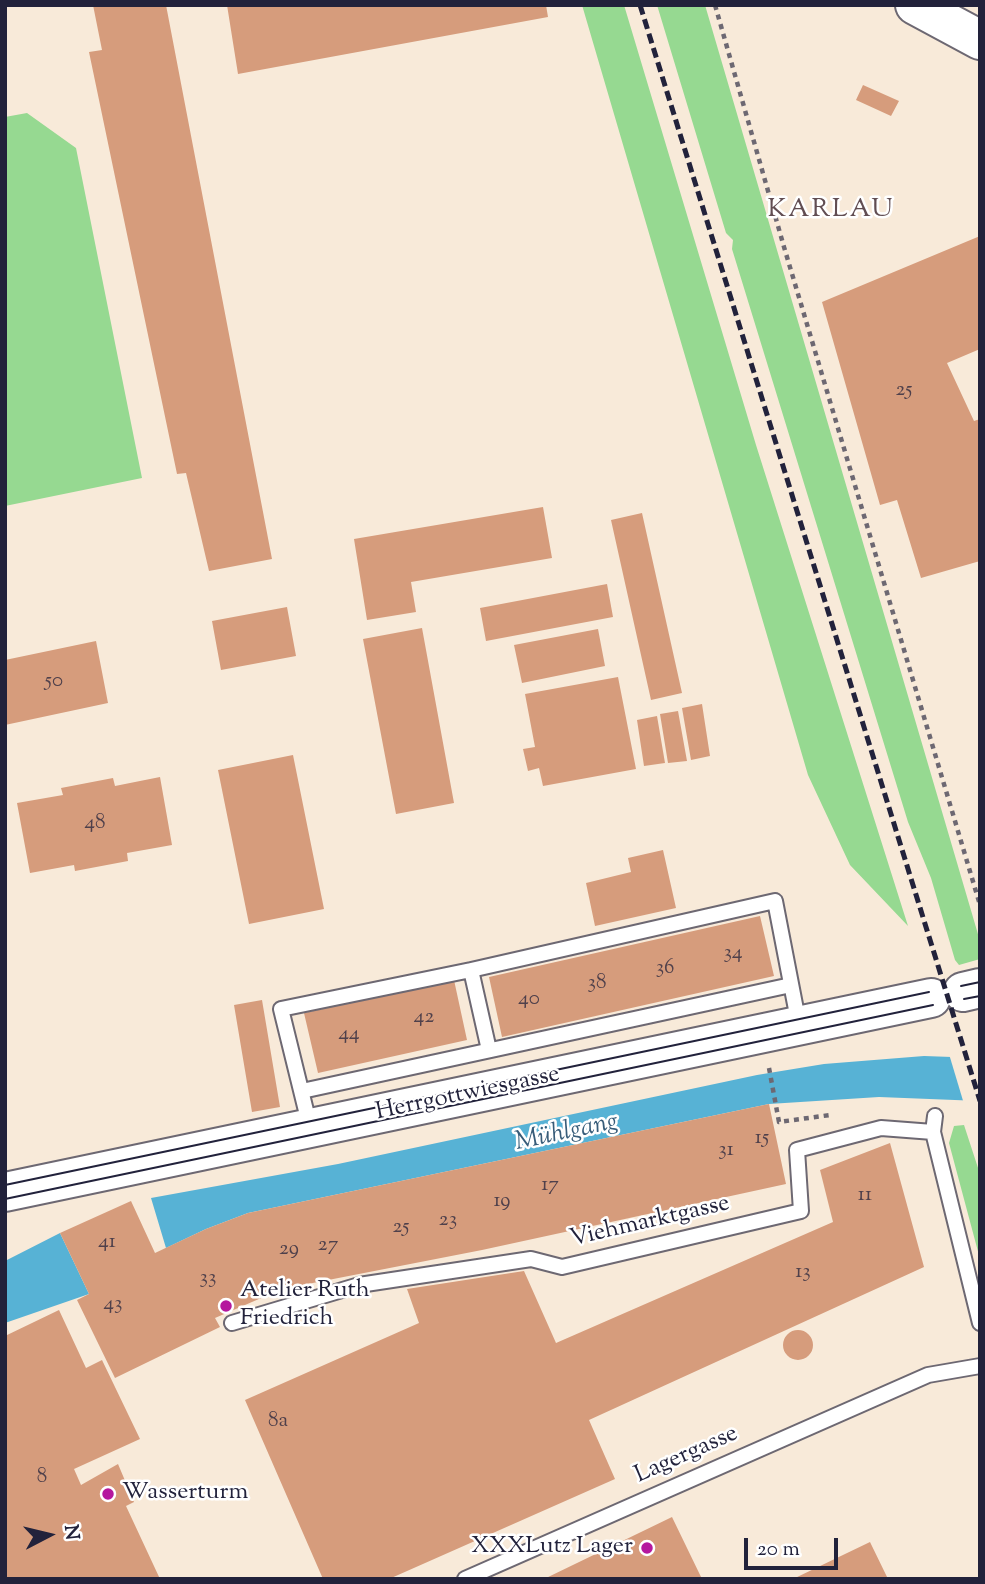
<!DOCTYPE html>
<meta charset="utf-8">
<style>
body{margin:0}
#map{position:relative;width:985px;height:1584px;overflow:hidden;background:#f8ead9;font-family:"Sorts Mill Goudy",serif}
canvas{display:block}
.frame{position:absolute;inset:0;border:7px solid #22223b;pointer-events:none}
.north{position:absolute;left:14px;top:1500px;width:70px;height:70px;-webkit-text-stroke:5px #fff;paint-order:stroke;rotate:83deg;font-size:19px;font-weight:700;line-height:28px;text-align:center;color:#22223b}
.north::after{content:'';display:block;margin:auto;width:24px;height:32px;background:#22223b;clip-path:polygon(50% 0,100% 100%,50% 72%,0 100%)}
.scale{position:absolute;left:744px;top:1538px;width:94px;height:32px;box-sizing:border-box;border:4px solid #22223b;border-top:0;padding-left:9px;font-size:21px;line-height:24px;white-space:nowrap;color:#22223b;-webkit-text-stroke:5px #fff;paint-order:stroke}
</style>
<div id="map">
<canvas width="985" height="1584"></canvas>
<div class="frame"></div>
<div class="north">N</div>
<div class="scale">20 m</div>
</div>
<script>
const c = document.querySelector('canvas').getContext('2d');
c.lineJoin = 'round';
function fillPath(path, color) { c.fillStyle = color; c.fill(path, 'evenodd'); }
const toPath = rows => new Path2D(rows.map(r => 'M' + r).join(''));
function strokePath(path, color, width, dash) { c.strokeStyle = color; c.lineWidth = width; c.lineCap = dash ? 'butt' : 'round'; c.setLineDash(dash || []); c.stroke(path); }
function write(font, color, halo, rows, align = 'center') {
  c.font = font + ' "Sorts Mill Goudy",serif'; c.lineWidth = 5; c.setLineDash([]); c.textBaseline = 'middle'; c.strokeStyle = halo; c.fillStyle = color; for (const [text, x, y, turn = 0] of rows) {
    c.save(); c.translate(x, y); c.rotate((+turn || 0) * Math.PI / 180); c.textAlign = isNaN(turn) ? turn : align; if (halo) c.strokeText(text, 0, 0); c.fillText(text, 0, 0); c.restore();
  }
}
fillPath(toPath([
 [582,5,624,5,756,445,908,926,850,865,808,775],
 [657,5,705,5,980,941,980,959,959,965,955,960,931,878,908,822,732,249,733,240,726,233],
 [27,113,76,148,142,478,5,506,5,117],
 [964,1125,980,1174,980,1259,949,1143,954,1126]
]), '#96d991');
fillPath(toPath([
 [924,1056,980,1058,980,1101,879,1097,769,1104,248,1213,206,1229,166,1248,151,1198,338,1164,757,1075,824,1064],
 [60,1233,89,1294,5,1323,5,1261]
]), '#57b2d5');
fillPath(toPath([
 [949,1054,977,1055,980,1063,980,1104,964,1104]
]), '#f8ead9');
fillPath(toPath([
 [93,5,166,5,272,559,209,571,186,473,177,474,89,52,102,50],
 [227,5,546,5,548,17,238,74],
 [863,85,899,101,891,116,856,100],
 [980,236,980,349,947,363,974,421,980,419,980,561,921,578,897,500,880,505,822,302],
 [543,507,552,558,411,582,416,612,367,620,354,539],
 [642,513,682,693,651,700,611,520],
 [607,584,613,617,486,641,480,608],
 [287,607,296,656,221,670,212,621],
 [422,628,454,803,396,814,363,639],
 [598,629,605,666,522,683,514,645],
 [96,641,108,703,5,725,5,660],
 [618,677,636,769,543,786,539,768,528,771,523,749,535,747,525,694],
 [702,704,710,756,691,760,682,708],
 [678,711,687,761,668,763,660,714],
 [657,716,665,763,644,766,637,720],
 [293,755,324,909,249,924,218,770],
 [160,777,172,845,127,853,128,861,75,871,74,865,30,873,17,803,63,795,61,788,113,778,115,786],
 [663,850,676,908,595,926,586,883,631,872,628,858],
 [760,916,774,976,502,1037,489,977],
 [454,980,467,1040,318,1073,304,1013],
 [262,1000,280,1107,252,1112,234,1005],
 [769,1104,786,1184,482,1250,282,1289,215,1318,220,1327,115,1378,77,1300,89,1294,60,1233,131,1201,155,1253,206,1229,248,1213],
 [890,1143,924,1267,589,1420,615,1479,389,1579,323,1579,245,1400,419,1323,407,1289,524,1271,556,1343,833,1222,820,1170],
 [59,1310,86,1368,102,1360,140,1439,74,1469,81,1485,118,1464,134,1502,126,1506,160,1579,5,1579,5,1336],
 '783 1345a15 15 0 1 1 30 0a15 15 0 1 1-30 0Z',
 [672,1517,702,1579,544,1579],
 [870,1542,888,1579,793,1579]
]), '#d69c7c');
const service = toPath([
 [471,970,489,1050],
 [302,1091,791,985],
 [935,1116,933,1132,980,1323],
 [310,1127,281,1009,471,970,775,901,799,1025],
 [232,1323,359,1285,531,1259,562,1267,801,1211,797,1150,881,1128,933,1132],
 [465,1579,928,1375,980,1366]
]);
const secondary = toPath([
 [915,5,980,40],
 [963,992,980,988],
 [5,1192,931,998]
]);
strokePath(service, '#6d6872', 18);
strokePath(secondary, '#6d6872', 42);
strokePath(toPath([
 [715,5,784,247,980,905],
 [769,1068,779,1122,830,1115]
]), '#6d6872', 4.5, [5, 5]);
strokePath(service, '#fff', 14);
strokePath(secondary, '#fff', 38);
strokePath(toPath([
 [961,986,980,982],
 [964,999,980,996],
 [5,1185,929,992],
 [5,1199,933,1005]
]), '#22223b', 2);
strokePath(toPath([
 [640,5,980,1101]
]), '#22223b', 5, [10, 5]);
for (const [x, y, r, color] of [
 [226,1306,7,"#b5179e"],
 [108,1494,7,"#b5179e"],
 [647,1548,7,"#b5179e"]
]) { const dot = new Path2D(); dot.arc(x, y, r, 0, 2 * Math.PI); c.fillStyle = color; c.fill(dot); strokePath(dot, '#fff', 2.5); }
write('21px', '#4f404b', null, [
 ["25",904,391],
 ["50",54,682],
 ["48",95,824],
 ["34",733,954],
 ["36",665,969],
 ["38",597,984],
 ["40",529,1000],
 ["42",424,1018],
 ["44",349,1035],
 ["15",762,1139],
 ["31",726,1151],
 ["17",550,1186],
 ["11",865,1196],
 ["19",502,1202],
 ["23",448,1221],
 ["25",401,1228],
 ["41",107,1243],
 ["27",328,1246],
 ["29",289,1250],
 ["13",803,1273],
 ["33",208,1279],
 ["43",113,1305],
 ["8a",278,1422],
 ["8",42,1478]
]);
write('24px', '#22223b', '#fff', [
 ["Herrgottwiesgasse",468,1095,-12],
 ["Viehmarktgasse",650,1223,-13],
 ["Lagergasse",687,1456,-24]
]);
write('24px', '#22223b', '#fff', [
 ["Atelier Ruth",240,1292],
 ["Friedrich",240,1320],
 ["Wasserturm",122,1494],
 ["XXXLutz Lager",633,1548,"right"]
], 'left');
c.letterSpacing = '2px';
write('26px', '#614d52', '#fff', [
 ["KARLAU",831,212]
]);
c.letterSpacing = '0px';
write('italic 26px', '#375c79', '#fff', [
 ["Mühlgang",567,1134,-12]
]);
</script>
